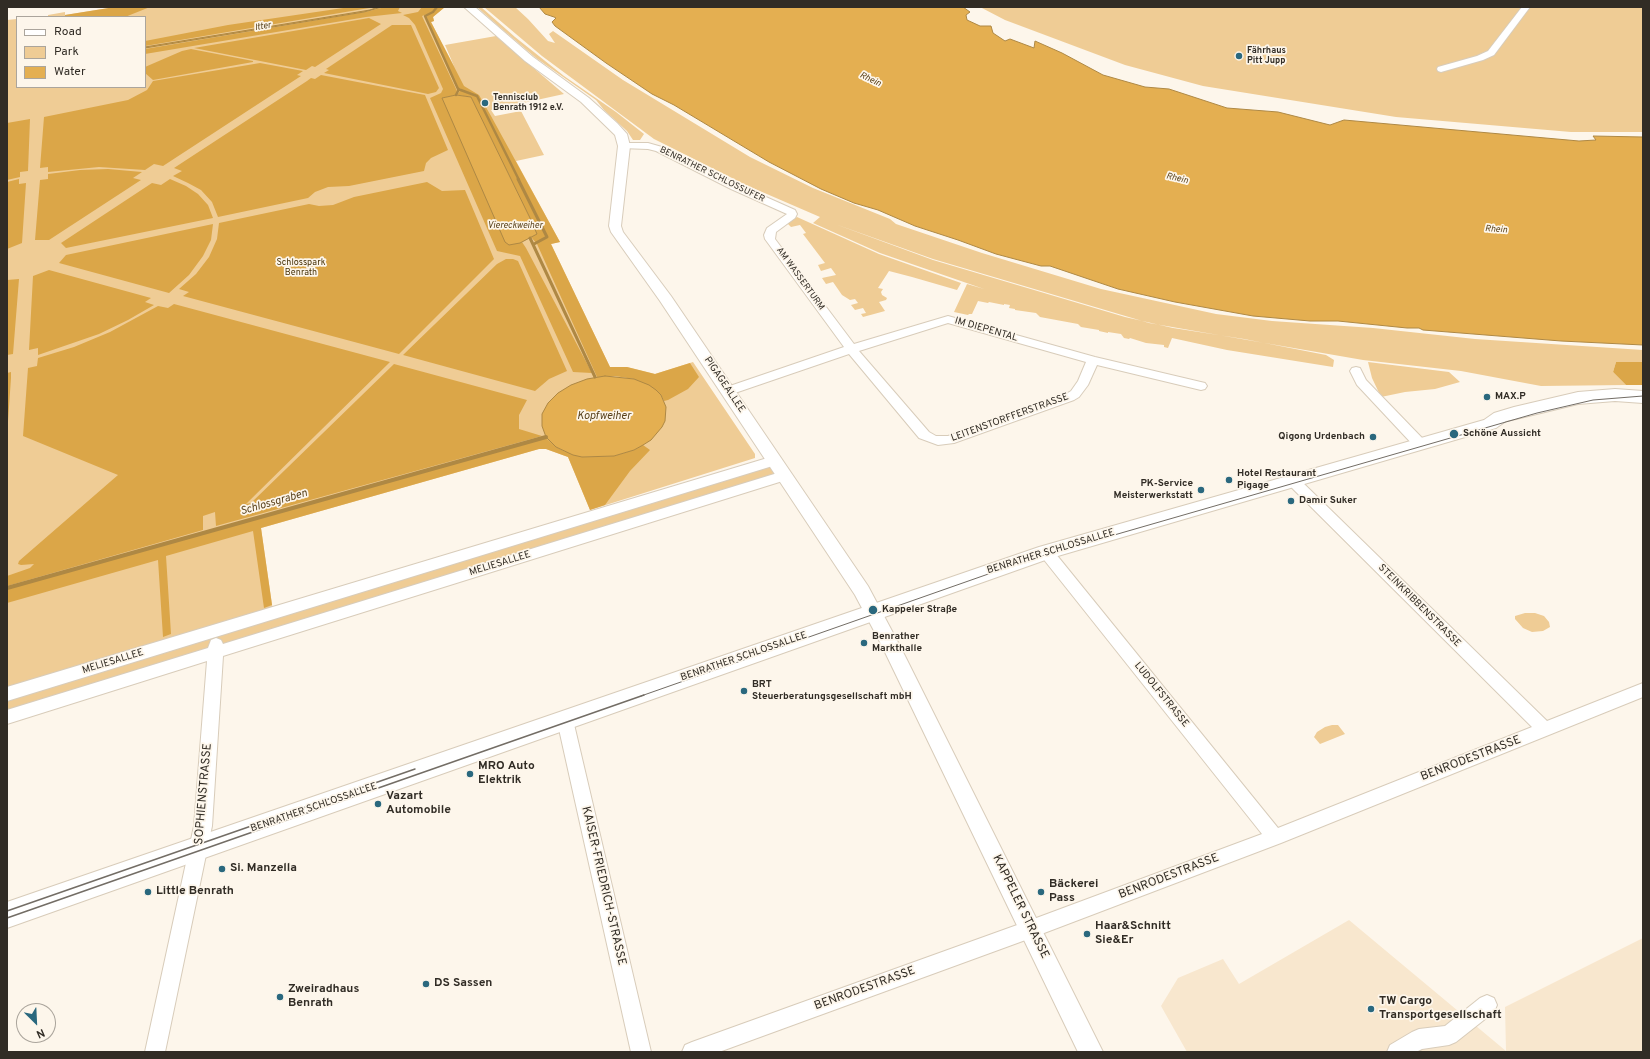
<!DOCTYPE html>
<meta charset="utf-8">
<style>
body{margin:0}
#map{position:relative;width:1650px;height:1059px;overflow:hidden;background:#fdf6eb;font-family:Overpass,sans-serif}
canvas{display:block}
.frame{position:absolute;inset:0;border:8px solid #312c25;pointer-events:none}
.legend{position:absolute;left:16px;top:16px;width:130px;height:72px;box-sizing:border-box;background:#fdf6eb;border:1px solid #aba59c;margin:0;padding:5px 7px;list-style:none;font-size:12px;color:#312c25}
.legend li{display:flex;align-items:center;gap:8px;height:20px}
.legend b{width:20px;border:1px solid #aba59c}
.north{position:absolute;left:16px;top:1003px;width:40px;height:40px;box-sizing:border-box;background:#fdf6eb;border:1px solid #aba59c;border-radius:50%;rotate:156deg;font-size:11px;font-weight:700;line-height:16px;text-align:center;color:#312c25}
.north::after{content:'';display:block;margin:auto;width:14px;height:18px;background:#2a687e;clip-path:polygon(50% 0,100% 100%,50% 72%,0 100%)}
</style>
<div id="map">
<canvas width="1650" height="1059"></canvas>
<div class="frame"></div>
<ul class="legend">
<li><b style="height:5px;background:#fff"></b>Road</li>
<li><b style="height:11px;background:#efcc95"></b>Park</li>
<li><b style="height:11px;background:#e4af51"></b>Water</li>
</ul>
<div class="north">N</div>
</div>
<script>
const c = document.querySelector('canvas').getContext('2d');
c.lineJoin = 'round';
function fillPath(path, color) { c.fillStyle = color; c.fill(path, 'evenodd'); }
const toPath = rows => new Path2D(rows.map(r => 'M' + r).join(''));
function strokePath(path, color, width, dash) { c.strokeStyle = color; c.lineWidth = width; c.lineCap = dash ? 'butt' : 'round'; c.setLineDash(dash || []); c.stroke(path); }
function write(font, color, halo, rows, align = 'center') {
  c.font = font + ' Overpass,sans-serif'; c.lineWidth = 3.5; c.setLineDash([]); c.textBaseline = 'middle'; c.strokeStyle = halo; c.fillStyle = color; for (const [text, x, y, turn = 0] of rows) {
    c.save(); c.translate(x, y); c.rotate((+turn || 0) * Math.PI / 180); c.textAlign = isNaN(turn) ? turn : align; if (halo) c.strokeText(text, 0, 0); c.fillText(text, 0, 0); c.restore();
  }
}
fillPath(toPath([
 [1349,920,1506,1051,1505,1007,1643,938,1643,1052,1187,1052,1161,1006,1178,978,1223,959,1239,984]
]), '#f8e7ce');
fillPath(toPath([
 [115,7,445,7,433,17,434,21,431,22,454,66,445,45,496,36,564,94,491,110,495,116,521,111,544,155,516,161,560,242,551,244,610,367,627,367,655,374,693,362,755,454,755,458,590,510,568,457,546,449,539,449,261,528,273,611,7,692,7,20,17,19,17,87,145,87,145,17,48,17,48,15,65,12,65,15],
 [477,7,481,7,515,37,564,76,616,112,644,134,640,140,633,140,627,131,604,110,596,100,536,58,496,24],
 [484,7,515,7,528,19,548,41,555,43,549,34,553,31,623,80,750,157,813,188,890,219,896,224,982,253,1101,289,1216,314,1272,321,1373,328,1475,339,1643,350,1643,362,1616,362,1613,372,1626,385,1541,386,1461,371,1363,360,1149,323,933,259,835,224,933,260,1125,317,1173,328,1244,339,1326,355,1334,360,1333,367,1227,350,1172,338,1168,348,1164,347,1164,345,1146,343,1130,338,1129,339,1124,338,1121,334,1108,332,1108,333,1099,331,1099,330,1081,327,1078,324,1040,317,1036,313,1015,310,1015,309,1009,308,1010,305,1004,304,1004,305,989,302,988,303,978,301,972,314,969,314,968,315,954,312,967,284,984,289,880,253,813,223,820,217,746,185,654,139,542,56],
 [980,7,1643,7,1643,132,1571,132,1396,117,1203,86,1125,65,1005,20],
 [797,217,879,254,961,283,957,290,912,277,889,271,878,288,883,289,881,292,882,295,887,298,886,300,879,302,885,311,863,317,861,314,866,313,863,308,855,310,851,305,858,303,855,299,850,300,842,295,833,282,826,284,822,278,836,275,831,268,821,271,818,265,825,263,803,234,806,233,800,225,791,227,787,223],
 [1368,362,1449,372,1460,382,1435,389,1405,392,1381,397,1372,378],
 [768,466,772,467,776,474,7,713,7,697],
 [1525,613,1535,613,1544,616,1549,622,1550,627,1543,631,1532,632,1523,628,1515,619,1515,616],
 [1332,725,1338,725,1345,734,1320,744,1314,737,1317,732,1325,727]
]), '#efcc95');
fillPath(toPath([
 [115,7,150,7,125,17,65,17,65,15],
 [350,7,375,7,145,46,145,41,228,25],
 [385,7,400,7,398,11,402,13,366,17,145,54,145,49,365,12],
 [422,7,436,7,433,12,422,16,457,91,456,95,442,98,520,243,522,242,526,248,592,373,573,372,520,256,497,251,430,98,441,93,443,89,415,25,409,18,403,15,418,12],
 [438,7,445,7,433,17,434,21,431,22,464,86,479,95,491,116,560,242,551,244,610,367,627,367,655,374,690,363,699,377,688,389,668,400,664,401,661,395,634,379,615,376,597,377,537,244,531,237,536,234,530,218,471,97,457,95,461,89,458,88,426,16,434,12],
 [369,18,381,24,315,67,312,66,306,70,194,48],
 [392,25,411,25,439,88,436,92,428,94,324,73,329,70,326,69],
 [191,49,253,61,253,62,153,80,145,73,145,67,182,51],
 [260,63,303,71,297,75,301,76,163,166,154,164,145,170,99,167,48,172,48,167,40,168,44,117,128,100,147,90,153,81],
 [321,75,425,95,448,150,431,158,426,163,424,171,349,186,328,187,315,192,308,198,218,217,212,202,201,190,188,183,173,176,182,171,174,168,307,81,311,78,315,79],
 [30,119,28,171,20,172,20,177,7,180,7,123],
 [80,170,108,169,142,172,133,178,141,180,49,240,35,240,40,180,48,179,48,174],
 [19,179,19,184,26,183,22,243,7,249,7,182],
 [170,179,186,186,198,194,208,205,213,218,66,248,61,243,152,183,161,185],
 [427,182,442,191,465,190,494,259,399,354,183,296,189,292,179,289,196,274,209,257,217,239,219,223,309,204,319,206,333,205,354,197],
 [213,224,211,240,203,256,189,275,169,293,59,263,66,255],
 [506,259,513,259,518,261,567,371,549,379,535,391,403,355,497,264],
 [49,270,151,298,145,302,154,305,128,320,99,334,38,355,38,348,29,350,33,276],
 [19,279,13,354,7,355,7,280],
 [174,304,390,362,246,504,251,503,394,364,527,400,519,415,519,429,542,436,216,526,215,512,203,516,203,530,7,586,7,576,30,568,34,564,21,565,18,564,19,561,118,475,23,436,28,368,37,366,38,358,74,347,110,332,158,306,168,308],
 [1616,362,1643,362,1643,385,1626,385,1613,372],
 [11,372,11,378,7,436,7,373],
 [546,438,556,447,564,451,582,457,614,456,634,450,643,445,650,450,630,471,605,505,590,510,568,457,546,449,539,449,261,528,272,605,264,608,253,531,166,556,171,634,163,637,158,560,7,603,7,589]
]), '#dba648');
const water = toPath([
 [378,7,382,7,364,12,145,48,145,47,370,10,378,7],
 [539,7,963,7,970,12,966,15,967,20,980,26,991,26,993,33,1005,41,1010,39,1034,48,1035,41,1062,53,1103,75,1145,87,1169,89,1227,108,1278,112,1330,125,1344,120,1579,141,1596,140,1593,136,1643,137,1643,345,1561,341,1423,330,1419,328,1407,328,1338,321,1310,321,1253,316,1175,302,1118,289,1050,266,1041,266,996,254,958,240,915,226,878,210,854,203,821,189,769,162,674,105,652,94,606,63,555,26,552,22,556,18,554,17,545,14,539,7],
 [456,95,471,97,530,218,537,234,520,243,509,245,505,242,442,98,456,95],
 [605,376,634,379,649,385,656,390,661,395,666,407,665,421,662,427,651,440,643,445,634,450,614,456,582,457,573,455,556,447,546,437,542,426,542,414,548,403,558,393,571,385,587,379,605,376]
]);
fillPath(water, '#e4af51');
strokePath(water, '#ae8844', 1);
strokePath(toPath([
 [437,7,433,12,425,16,458,89,477,96,519,180],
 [456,95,459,89]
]), '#ae8844', 2.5);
strokePath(toPath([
 [518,179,547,237,534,244],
 [530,238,595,377]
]), '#ae8844', 3);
strokePath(toPath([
 [7,588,546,437]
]), '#ae8844', 4);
const minor = toPath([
 [1522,7,1530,7,1494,55,1483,60,1441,72,1438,71,1437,69,1438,67,1477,56,1488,51,1522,7],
 [624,143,648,143,662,147,739,185,795,210,797,214,795,218,776,232,775,239,854,344,948,316,1095,357,1205,383,1207,386,1205,389,1201,390,1097,365,1088,385,1079,397,1074,400,954,443,938,445,919,438,849,354,732,394,724,394,722,391,724,388,844,347,765,239,764,235,767,228,787,214,731,189,656,151,648,149,621,148,619,146,624,143],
 [948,323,1086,362,1078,381,1071,391,1066,394,948,436,936,436,929,432,859,351,948,323],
 [1356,367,1360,368,1366,380,1425,441,1427,444,1425,447,1420,448,1415,447,1357,385,1350,371,1352,368,1356,367],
 [774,456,779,458,781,461,779,464,7,701,7,687,774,456],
 [784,471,789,473,791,476,789,479,223,656,212,826,165,1052,145,1052,194,826,207,661,7,724,7,710,208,648,211,640,216,638,221,640,223,644,784,471],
 [1293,476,1298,478,1547,721,1643,683,1643,697,1281,843,1031,938,719,1052,682,1052,685,1045,692,1042,1031,920,1262,834,1041,556,1039,552,1041,548,1046,547,1051,548,1278,828,1532,727,1288,484,1286,481,1288,478,1293,476],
 [565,713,571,715,573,720,651,1052,631,1052,557,720,559,715,565,713],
 [1487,995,1494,998,1497,1005,1494,1012,1456,1042,1449,1045,1422,1049,1416,1052,1387,1052,1390,1045,1412,1032,1419,1029,1445,1026,1480,998,1487,995]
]);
const tertiary = toPath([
 [464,7,475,7,533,57,589,98,617,123,627,134,630,146,621,226,623,232,671,296,868,586,900,646,1103,1052,1078,1052,882,646,855,595,660,301,611,232,609,226,618,146,615,135,581,102,525,61,464,7]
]);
const secondary = toPath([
 [1615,389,1643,391,1643,403,1615,401,1578,404,1516,419,1506,421,1496,428,1051,558,7,928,7,902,1039,547,1484,420,1494,413,1514,407,1578,392,1615,389]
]);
strokePath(minor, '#d8ccba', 2);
strokePath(tertiary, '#d8ccba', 2);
strokePath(secondary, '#d8ccba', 2);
fillPath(minor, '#fff');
fillPath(tertiary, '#fff');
fillPath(secondary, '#fff');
strokePath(toPath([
 [641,696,1031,559,1537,413,1593,400,1643,396]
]), '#736d65', 1);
strokePath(toPath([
 [7,911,415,769],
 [7,918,644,695]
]), '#736d65', 1.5);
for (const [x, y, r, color] of [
 [1239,56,4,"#2a687e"],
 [485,103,4,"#2a687e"],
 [1487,397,4,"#2a687e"],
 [1454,434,5,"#2a687e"],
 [1373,437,4,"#2a687e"],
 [1229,480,4,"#2a687e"],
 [1201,490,4,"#2a687e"],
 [1291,501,4,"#2a687e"],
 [873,610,5,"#2a687e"],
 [864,643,4,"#2a687e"],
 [744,691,4,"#2a687e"],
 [470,774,4,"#2a687e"],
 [378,804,4,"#2a687e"],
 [222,869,4,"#2a687e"],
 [148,892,4,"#2a687e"],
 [1041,892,4,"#2a687e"],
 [1087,934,4,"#2a687e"],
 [426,984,4,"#2a687e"],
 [280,997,4,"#2a687e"],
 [1371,1009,4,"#2a687e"]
]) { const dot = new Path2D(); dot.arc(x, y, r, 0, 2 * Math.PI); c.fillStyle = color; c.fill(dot); strokePath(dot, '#fdf6eb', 1.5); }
write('italic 9px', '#59421c', '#fdf6eb', [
 ["Itter",263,27,-10],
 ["Rhein",870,80,26],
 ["Rhein",1177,179,13],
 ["Viereckweiher",515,226],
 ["Rhein",1496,230,4]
]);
write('bold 9px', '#312c25', '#fdf6eb', [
 ["Fährhaus",1247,51],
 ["Pitt Jupp",1247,61],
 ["Tennisclub",493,98],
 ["Benrath 1912 e.V.",493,108]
], 'left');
write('9px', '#312c25', '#fdf6eb', [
 ["BENRATHER SCHLOSSUFER",712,175,26],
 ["AM WASSERTURM",800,279,54]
]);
write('9px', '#49340b', '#fdf6eb', [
 ["Schlosspark",301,263],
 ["Benrath",301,273]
]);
write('10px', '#312c25', '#fdf6eb', [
 ["IM DIEPENTAL",986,330,16],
 ["PIGAGEALLEE",724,385,56],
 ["LEITENSTORFFERSTRASSE",1010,418,-20],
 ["BENRATHER SCHLOSSALLEE",1051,552,-17],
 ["MELIESALLEE",500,564,-17],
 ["STEINKRIBBENSTRASSE",1419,606,45],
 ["BENRATHER SCHLOSSALLEE",744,657,-19],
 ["MELIESALLEE",113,662,-17],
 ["LUDOLFSTRASSE",1161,695,51],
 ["BENRATHER SCHLOSSALLEE",314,808,-19]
]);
write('bold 10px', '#312c25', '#fdf6eb', [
 ["MAX.P",1495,397],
 ["Schöne Aussicht",1463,434],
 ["Qigong Urdenbach",1365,437,"right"],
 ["Hotel Restaurant",1237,474],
 ["Pigage",1237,486],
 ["PK-Service",1193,484,"right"],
 ["Meisterwerkstatt",1193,496,"right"],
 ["Damir Suker",1299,501],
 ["Kappeler Straße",882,610],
 ["Benrather",872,637],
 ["Markthalle",872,649],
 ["BRT",752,685],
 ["Steuerberatungsgesellschaft mbH",752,697]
], 'left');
write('italic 11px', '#59421c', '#fdf6eb', [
 ["Kopfweiher",604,417],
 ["Schlossgraben",274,503,-16]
]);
write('12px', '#312c25', '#fdf6eb', [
 ["BENRODESTRASSE",1471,759,-21],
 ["SOPHIENSTRASSE",204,794,-85],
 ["BENRODESTRASSE",1169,877,-21],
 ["KAISER-FRIEDRICH-STRASSE",603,886,77],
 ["KAPPELER STRASSE",1020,907,64],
 ["BENRODESTRASSE",865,989,-20]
]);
write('bold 12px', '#312c25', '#fdf6eb', [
 ["MRO Auto",478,767],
 ["Elektrik",478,781],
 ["Vazart",386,797],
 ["Automobile",386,811],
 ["Si. Manzella",230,869],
 ["Bäckerei",1049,885],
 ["Pass",1049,899],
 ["Little Benrath",156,892],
 ["Haar&Schnitt",1095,927],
 ["Sie&Er",1095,941],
 ["DS Sassen",434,984],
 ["Zweiradhaus",288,990],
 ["Benrath",288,1004],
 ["TW Cargo",1379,1002],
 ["Transportgesellschaft",1379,1016]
], 'left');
</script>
